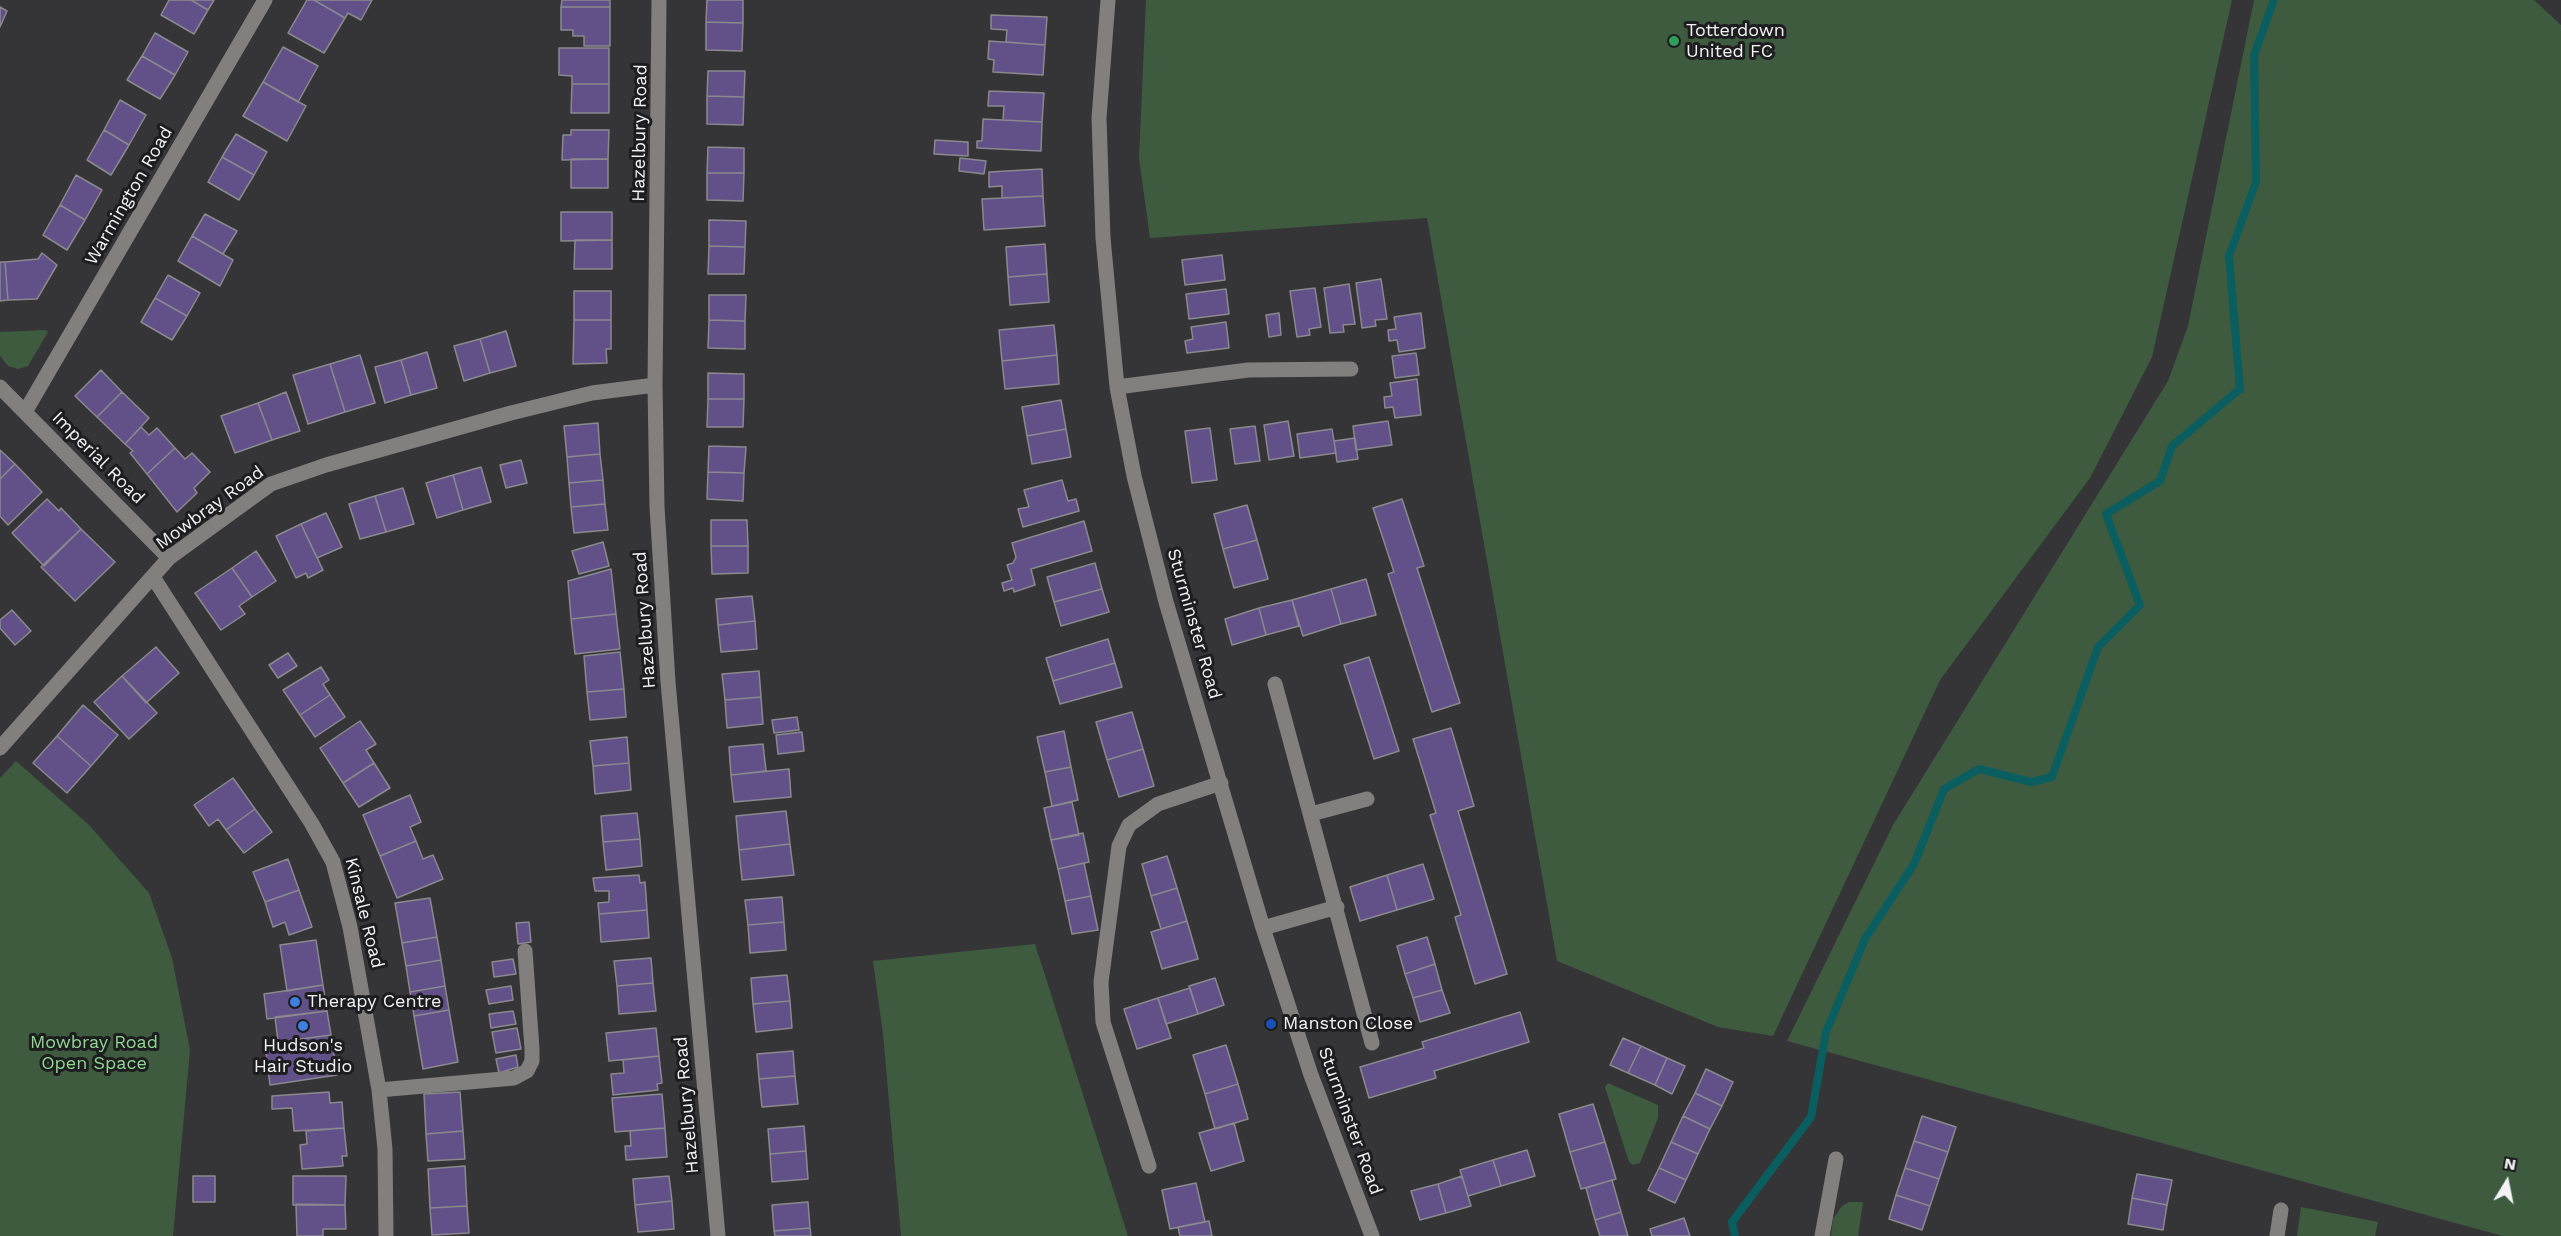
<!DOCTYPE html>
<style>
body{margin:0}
#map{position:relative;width:2561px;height:1236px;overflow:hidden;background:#353538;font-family:"Work Sans",sans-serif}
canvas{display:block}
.north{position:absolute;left:2477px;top:1152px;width:60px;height:60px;-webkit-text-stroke:4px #1d1c1e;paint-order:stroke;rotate:10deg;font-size:16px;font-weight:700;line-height:24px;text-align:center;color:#f3f3f5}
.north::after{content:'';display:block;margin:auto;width:21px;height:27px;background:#f3f3f5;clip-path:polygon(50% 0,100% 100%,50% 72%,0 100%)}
</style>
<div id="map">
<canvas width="2561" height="1236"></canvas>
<div class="north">N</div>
</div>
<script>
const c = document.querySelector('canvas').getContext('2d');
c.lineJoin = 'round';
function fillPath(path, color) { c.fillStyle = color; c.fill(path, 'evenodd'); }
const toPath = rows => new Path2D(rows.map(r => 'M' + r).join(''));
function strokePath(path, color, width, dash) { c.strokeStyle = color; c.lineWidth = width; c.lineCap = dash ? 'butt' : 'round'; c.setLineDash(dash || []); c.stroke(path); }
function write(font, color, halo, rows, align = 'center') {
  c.font = font + ' "Work Sans",sans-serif'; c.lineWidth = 6; c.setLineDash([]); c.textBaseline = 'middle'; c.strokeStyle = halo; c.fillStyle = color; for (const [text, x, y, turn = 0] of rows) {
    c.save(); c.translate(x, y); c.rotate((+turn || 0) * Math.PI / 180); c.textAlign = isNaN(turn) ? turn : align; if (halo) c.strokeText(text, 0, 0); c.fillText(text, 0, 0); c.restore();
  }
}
fillPath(toPath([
 [1146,0,2232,0,2152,357,2090,478,1940,680,1773,1036,1718,1027,1557,961,1427,218,1150,238,1139,158],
 [2254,0,2534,0,2561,25,2561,1236,2503,1236,1787,1041,1893,825,2168,381,2188,326],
 [46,330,48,332,28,366,18,369,8,366,0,356,0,332],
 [16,761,88,824,149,893,172,958,190,1050,173,1236,0,1236,0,778],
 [1035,944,1128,1236,901,1236,883,1034,873,961],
 [1608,1083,1658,1105,1658,1118,1640,1163,1633,1165,1629,1162,1605,1087],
 [1849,1202,1863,1202,1858,1236,1831,1236,1833,1219,1842,1206],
 [2301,1207,2378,1222,2375,1236,2297,1236]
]), '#3e5b3f');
strokePath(toPath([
 [1735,1236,1732,1222,1811,1117,1826,1032,1865,939,1914,864,1944,789,1979,769,2031,782,2052,777,2098,647,2140,605,2106,514,2160,481,2172,446,2240,389,2229,256,2256,182,2254,55,2274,0]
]), '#0b5e5f', 8);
const building = toPath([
 [169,0,191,0,208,10,194,34,161,15,169,0],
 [191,0,214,0,208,10,191,0],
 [307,0,314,0,345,18,324,53,288,33,307,0],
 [314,0,372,0,361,20,348,13,345,18,314,0],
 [562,0,610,0,610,7,561,7,562,0],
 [707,0,743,0,743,23,706,22,707,0],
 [0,7,7,11,0,27,0,7],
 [561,7,610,7,610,46,584,46,584,36,573,36,573,30,561,30,561,7],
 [991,15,1047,17,1045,45,1006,42,1007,30,991,29,991,15],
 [706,22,743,23,742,51,706,50,706,22],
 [155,33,188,52,175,75,142,56,155,33],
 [989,41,1045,45,1043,75,993,72,994,60,988,59,989,41],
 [283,47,318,66,298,102,263,82,283,47],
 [559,48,609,48,609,84,572,84,572,76,559,75,559,48],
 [142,56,175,75,160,99,127,80,142,56],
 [708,71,745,71,744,97,707,96,708,71],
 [263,82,306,106,287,141,243,116,263,82],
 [572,84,609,84,609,113,571,113,572,84],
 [989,91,1044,93,1042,122,1003,120,1004,106,988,106,989,91],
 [707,96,744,97,743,125,707,124,707,96],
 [120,100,146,115,129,145,104,130,120,100],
 [983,119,1042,122,1041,151,977,148,977,141,982,141,983,119],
 [104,130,129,145,111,175,87,160,104,130],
 [571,130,609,130,608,159,562,160,563,135,571,135,571,130],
 [236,134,267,152,254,175,222,157,236,134],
 [935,140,968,142,968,156,934,154,935,140],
 [708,147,744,148,744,173,707,173,708,147],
 [222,157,254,175,239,200,208,182,222,157],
 [960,158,986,161,984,174,959,171,960,158],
 [571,159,608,159,608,188,571,188,571,159],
 [1042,169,1043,196,1002,198,1002,186,989,187,989,172,1042,169],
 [707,173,744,173,743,201,707,200,707,173],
 [76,175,102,190,85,220,60,205,76,175],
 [1043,196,1045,226,984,230,982,199,1043,196],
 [60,205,85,220,67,250,43,235,60,205],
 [561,212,612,212,612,240,561,241,561,212],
 [205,214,237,231,223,254,192,236,205,214],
 [709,220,746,221,745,247,709,246,709,220],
 [192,236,233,260,220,286,178,261,192,236],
 [575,240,612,240,612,269,574,269,575,240],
 [1045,244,1047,274,1008,277,1006,247,1045,244],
 [709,246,745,247,744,274,708,274,709,246],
 [42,253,57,265,37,299,8,300,5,262,38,259,42,253],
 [1222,255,1225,280,1185,285,1182,260,1222,255],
 [0,262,5,262,8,300,0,301,0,262],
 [1047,274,1049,302,1010,305,1008,277,1047,274],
 [168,275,200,293,187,316,155,298,168,275],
 [1381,279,1387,319,1375,320,1376,326,1362,328,1356,283,1381,279],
 [1349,284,1355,324,1343,325,1344,332,1330,333,1324,288,1349,284],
 [1315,288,1321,327,1309,329,1310,335,1297,337,1290,291,1315,288],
 [1226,289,1229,314,1189,319,1186,294,1226,289],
 [574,291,611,291,611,320,574,320,574,291],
 [709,295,746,295,745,321,709,320,709,295],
 [155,298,187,316,172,340,141,322,155,298],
 [1279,313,1281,335,1269,337,1266,315,1279,313],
 [1421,313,1425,348,1399,352,1397,340,1389,341,1388,330,1396,329,1394,317,1421,313],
 [574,320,611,320,611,349,606,349,607,363,573,364,574,320],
 [709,320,745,321,745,349,708,348,709,320],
 [1226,322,1229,348,1187,353,1185,341,1193,339,1191,327,1226,322],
 [1054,325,1057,355,1002,361,999,330,1054,325],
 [506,331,516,366,490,373,480,339,506,331],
 [480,339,490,373,464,381,454,346,480,339],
 [427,352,437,388,411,395,401,360,427,352],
 [1416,353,1419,375,1395,378,1392,356,1416,353],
 [360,355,375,403,345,412,330,364,360,355],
 [1057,355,1059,384,1005,389,1002,361,1057,355],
 [401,360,411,395,385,403,375,367,401,360],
 [330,364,345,412,308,424,293,375,330,364],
 [101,370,122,392,97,417,75,396,101,370],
 [708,373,744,374,744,399,708,399,708,373],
 [1417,379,1421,415,1395,418,1393,407,1385,408,1384,397,1392,396,1390,383,1417,379],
 [122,392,149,418,125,444,97,417,122,392],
 [286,392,300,431,272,440,258,403,286,392],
 [708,399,744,399,743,427,707,427,708,399],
 [1061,400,1066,429,1027,436,1022,407,1061,400],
 [258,403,272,440,235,453,221,416,258,403],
 [1288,421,1294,456,1269,460,1264,425,1288,421],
 [1388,421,1392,445,1356,450,1353,426,1388,421],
 [598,423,600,454,567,457,564,426,598,423],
 [1255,426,1260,461,1235,464,1230,429,1255,426],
 [141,427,149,435,157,428,175,448,147,474,130,453,133,451,125,444,141,427],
 [1210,428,1217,480,1192,483,1185,431,1210,428],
 [1066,429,1071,457,1032,464,1027,436,1066,429],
 [1332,429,1336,453,1300,458,1297,434,1332,429],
 [1355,438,1358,459,1337,462,1334,441,1355,438],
 [709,446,746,447,744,473,708,472,709,446],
 [175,448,185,459,192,453,210,472,194,488,197,493,177,512,147,474,175,448],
 [0,450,15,464,0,479,0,450],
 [600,454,603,480,569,483,567,457,600,454],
 [521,460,527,483,506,488,500,465,521,460],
 [15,464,42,492,8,525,0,516,0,479,15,464],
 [481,467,491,502,463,510,453,475,481,467],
 [708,472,744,473,743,501,707,499,708,472],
 [453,475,463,510,437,518,426,483,453,475],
 [603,480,605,504,571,507,569,483,603,480],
 [1062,480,1068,501,1076,499,1079,511,1023,527,1018,509,1029,507,1024,490,1062,480],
 [403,488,414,524,386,532,375,496,403,488],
 [375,496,386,532,360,539,349,504,375,496],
 [47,499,59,511,61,508,81,529,44,566,12,533,47,499],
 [1402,499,1424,566,1417,568,1460,703,1432,712,1388,574,1394,572,1373,508,1402,499],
 [605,504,608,530,574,533,571,507,605,504],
 [1247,505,1257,540,1223,549,1214,514,1247,505],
 [326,513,342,547,317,558,301,524,326,513],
 [711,520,747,520,748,546,711,546,711,520],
 [1084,521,1092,551,1031,569,1035,585,1014,592,1013,588,1004,591,1002,583,1012,580,1007,565,1013,563,1016,557,1012,543,1084,521],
 [301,524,323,570,308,578,306,573,296,578,276,536,301,524],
 [81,529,115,562,75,601,41,567,81,529],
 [1257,540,1268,579,1234,588,1223,549,1257,540],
 [603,542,609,566,579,574,572,551,603,542],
 [711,546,748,546,748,573,712,574,711,546],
 [256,551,276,581,252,597,232,568,256,551],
 [1095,563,1102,589,1054,602,1047,577,1095,563],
 [232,568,252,597,239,606,245,614,221,630,195,593,232,568],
 [611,569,616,614,571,619,568,581,611,569],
 [1366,579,1376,615,1341,624,1331,589,1366,579],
 [1102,589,1109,612,1061,626,1054,602,1102,589],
 [1331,589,1341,624,1303,636,1292,600,1331,589],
 [752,596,755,621,718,625,716,599,752,596],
 [1292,600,1299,626,1266,635,1259,608,1292,600],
 [1259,608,1266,635,1232,645,1225,619,1259,608],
 [12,610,31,631,15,645,0,628,0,620,12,610],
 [616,614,620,649,575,654,571,619,616,614],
 [755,621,757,649,721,652,718,625,755,621],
 [1108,639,1115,663,1053,681,1046,658,1108,639],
 [156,647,179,673,146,703,122,676,156,647],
 [620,652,624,689,587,692,584,656,620,652],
 [288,653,297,666,278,678,269,665,288,653],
 [1369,657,1399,751,1374,759,1344,665,1369,657],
 [1115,663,1122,687,1060,704,1053,681,1115,663],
 [321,667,329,680,323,684,330,695,300,715,283,690,321,667],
 [759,671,761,697,725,700,722,674,759,671],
 [122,676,157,713,129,739,94,702,122,676],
 [624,689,626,717,590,720,587,692,624,689],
 [330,695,345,717,315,737,300,715,330,695],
 [761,697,763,724,727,728,725,700,761,697],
 [83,705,118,735,91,766,57,736,83,705],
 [1132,712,1143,749,1107,760,1096,722,1132,712],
 [797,717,799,730,774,733,772,720,797,717],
 [360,721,376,744,366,750,374,763,343,783,320,748,360,721],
 [1451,728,1474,806,1458,811,1507,974,1475,984,1455,917,1461,915,1430,815,1436,813,1413,739,1451,728],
 [1064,731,1071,767,1045,772,1037,737,1064,731],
 [802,732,804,751,778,754,776,735,802,732],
 [57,736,91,766,67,793,33,763,57,736],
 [627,737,629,763,593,766,590,741,627,737],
 [763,744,766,771,731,775,729,747,763,744],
 [1143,749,1154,786,1119,797,1107,760,1143,749],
 [374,763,390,788,359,807,343,783,374,763],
 [629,763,631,790,595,794,593,766,629,763],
 [1071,767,1078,800,1052,806,1045,772,1071,767],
 [789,769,791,797,734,802,731,775,789,769],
 [233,778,255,809,226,830,218,819,209,826,194,805,233,778],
 [410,795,421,822,410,827,416,841,380,856,363,815,410,795],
 [1072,802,1079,835,1051,840,1044,808,1072,802],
 [255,809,272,832,244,853,226,830,255,809],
 [786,811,790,844,739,850,736,816,786,811],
 [637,813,640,839,603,842,601,816,637,813],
 [1083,833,1089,862,1058,869,1051,840,1083,833],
 [640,839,642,866,606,870,603,842,640,839],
 [416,841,423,859,433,855,443,879,397,898,380,856,416,841],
 [790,844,794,875,742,880,739,850,790,844],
 [1167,856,1177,888,1151,896,1142,864,1167,856],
 [288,859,299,890,265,902,253,872,288,859],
 [1084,863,1091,896,1065,901,1058,869,1084,863],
 [1423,864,1434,899,1397,910,1387,875,1423,864],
 [639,875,640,883,645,882,647,910,599,914,598,903,609,902,609,891,595,891,593,878,639,875],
 [1387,875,1397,910,1360,921,1350,887,1387,875],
 [1177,888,1187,921,1161,929,1151,896,1177,888],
 [299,890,312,927,289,935,285,922,273,927,265,902,299,890],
 [1091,896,1098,930,1072,934,1065,901,1091,896],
 [782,897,784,922,748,925,745,900,782,897],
 [430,898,437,937,402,943,395,903,430,898],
 [647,910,649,938,601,942,599,914,647,910],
 [1187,921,1198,959,1162,969,1151,932,1187,921],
 [529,922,531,942,518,944,516,923,529,922],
 [784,922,786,950,750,953,748,925,784,922],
 [437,937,441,960,406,966,402,943,437,937],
 [1427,937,1435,964,1405,974,1397,946,1427,937],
 [316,940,323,985,287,991,280,945,316,940],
 [651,958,653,983,617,986,614,961,651,958],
 [513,959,516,974,494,977,492,962,513,959],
 [441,960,445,986,410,992,406,966,441,960],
 [1435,964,1442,990,1413,998,1405,974,1435,964],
 [787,975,790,1001,753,1004,751,978,787,975],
 [1215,978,1224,1005,1198,1014,1189,986,1215,978],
 [653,983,656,1011,619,1014,617,986,653,983],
 [323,985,327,1011,267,1019,264,994,323,985],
 [445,986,449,1010,414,1016,410,992,445,986],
 [511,986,513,1000,489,1004,486,990,511,986],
 [1190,988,1198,1014,1166,1024,1158,998,1190,988],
 [1442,990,1450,1013,1420,1022,1413,998,1442,990],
 [1158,998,1171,1038,1137,1049,1124,1009,1158,998],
 [790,1001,792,1028,756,1032,753,1004,790,1001],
 [449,1010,458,1062,423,1069,414,1016,449,1010],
 [327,1011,331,1035,278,1042,275,1017,327,1011],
 [513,1011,516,1024,491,1028,489,1014,513,1011],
 [1520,1012,1529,1042,1434,1071,1436,1078,1369,1098,1360,1067,1424,1048,1422,1042,1520,1012],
 [517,1028,521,1049,496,1053,492,1032,517,1028],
 [656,1028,659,1056,609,1061,606,1033,656,1028],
 [331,1035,337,1075,270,1085,265,1044,331,1035],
 [1623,1038,1641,1046,1628,1073,1610,1065,1623,1038],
 [1226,1045,1238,1084,1205,1094,1193,1055,1226,1045],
 [1641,1046,1667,1058,1655,1085,1628,1073,1641,1046],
 [793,1051,795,1076,759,1079,757,1054,793,1051],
 [516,1055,518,1067,499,1073,496,1059,516,1055],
 [659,1056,662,1083,657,1084,658,1090,613,1095,611,1074,624,1073,623,1060,659,1056],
 [1667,1058,1685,1066,1672,1094,1655,1085,1667,1058],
 [1706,1069,1733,1082,1722,1106,1695,1093,1706,1069],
 [795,1076,798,1104,762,1107,759,1079,795,1076],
 [1238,1084,1248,1119,1215,1129,1205,1094,1238,1084],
 [329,1092,330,1103,342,1102,344,1128,294,1131,292,1108,272,1109,272,1096,329,1092],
 [460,1092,463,1131,426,1134,424,1094,460,1092],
 [1695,1093,1722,1106,1710,1129,1683,1116,1695,1093],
 [662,1094,665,1128,615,1132,612,1098,662,1094],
 [1593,1104,1605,1142,1570,1152,1559,1114,1593,1104],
 [1683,1116,1710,1129,1698,1154,1671,1142,1683,1116],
 [1922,1116,1956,1127,1948,1152,1914,1141,1922,1116],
 [1234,1123,1244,1161,1211,1171,1199,1133,1234,1123],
 [804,1126,806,1151,770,1154,768,1129,804,1126],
 [344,1128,347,1156,342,1156,343,1166,302,1169,300,1145,307,1144,306,1131,344,1128],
 [665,1128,667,1157,626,1160,625,1146,631,1146,630,1131,665,1128],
 [463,1131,465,1159,428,1161,426,1134,463,1131],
 [1914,1141,1948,1152,1939,1179,1905,1168,1914,1141],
 [1605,1142,1616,1179,1581,1189,1570,1152,1605,1142],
 [1671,1142,1698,1154,1686,1180,1659,1168,1671,1142],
 [1527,1150,1535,1176,1501,1186,1493,1160,1527,1150],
 [806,1151,808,1179,772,1182,770,1154,806,1151],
 [1493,1160,1501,1186,1468,1196,1460,1170,1493,1160],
 [465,1166,467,1206,430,1208,428,1169,465,1166],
 [1659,1168,1686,1180,1675,1203,1648,1190,1659,1168],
 [1905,1168,1939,1179,1930,1206,1896,1195,1905,1168],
 [2137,1174,2172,1180,2167,1205,2132,1198,2137,1174],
 [193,1176,215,1176,215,1202,193,1202,193,1176],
 [293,1176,346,1176,345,1205,293,1205,293,1176],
 [669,1176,672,1201,635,1205,633,1179,669,1176],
 [1462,1176,1471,1206,1446,1213,1438,1184,1462,1176],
 [1612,1180,1621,1212,1595,1220,1586,1188,1612,1180],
 [1196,1183,1205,1222,1170,1229,1162,1190,1196,1183],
 [1438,1184,1446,1213,1420,1220,1411,1191,1438,1184],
 [1896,1195,1930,1206,1922,1230,1889,1219,1896,1195],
 [2132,1198,2167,1205,2163,1230,2128,1224,2132,1198],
 [672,1201,674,1229,638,1232,635,1205,672,1201],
 [808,1202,810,1228,774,1231,772,1205,808,1202],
 [296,1204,345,1205,346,1229,323,1229,323,1236,297,1236,296,1204],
 [467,1206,469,1233,432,1235,430,1208,467,1206],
 [1621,1212,1628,1236,1600,1236,1595,1220,1621,1212],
 [1684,1218,1690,1236,1652,1236,1650,1229,1684,1218],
 [1209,1221,1212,1236,1180,1236,1178,1227,1209,1221],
 [810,1228,811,1236,775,1236,774,1231,810,1228]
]);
fillPath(building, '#615188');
strokePath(building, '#8a898e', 1.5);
strokePath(toPath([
 [659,0,655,385,657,507,668,682,718,1236],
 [1108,0,1099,118,1103,238,1117,387,1134,476,1166,602,1263,928,1311,1075,1372,1236],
 [0,387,169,558],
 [1117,387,1248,370,1351,369],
 [25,412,265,0],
 [153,577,312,824,333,862,350,927,379,1090,385,1149,386,1236],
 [1275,684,1372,1043],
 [0,748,169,558,271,484,326,465,511,413,592,393,655,385],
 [1311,814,1367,799],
 [1263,928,1337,907],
 [379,1090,514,1078,527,1071,532,1061,532,1049,525,951],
 [1149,1166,1103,1022,1101,982,1119,846,1129,825,1158,804,1221,783],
 [1822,1236,1836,1159],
 [2277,1236,2281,1210]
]), '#82807f', 15);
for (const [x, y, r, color] of [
 [1674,41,6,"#2e9e5b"],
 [295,1002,6,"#3f7fe0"],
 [1271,1024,6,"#1a4fb4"],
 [303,1026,6,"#3f7fe0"]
]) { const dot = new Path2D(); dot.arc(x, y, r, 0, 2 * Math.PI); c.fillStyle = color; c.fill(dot); strokePath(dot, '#1d1c1e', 2); }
write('18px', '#f3f3f5', '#1d1c1e', [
 ["Totterdown",1686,31],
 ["United FC",1686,52],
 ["Therapy Centre",307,1002],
 ["Manston Close",1283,1024],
 ["Hudson's",303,1046,"center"],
 ["Hair Studio",303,1067,"center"]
], 'left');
write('18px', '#f3f3f5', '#1d1c1e', [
 ["Hazelbury Road",640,133,-89],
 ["Warmington Road",129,196,-60],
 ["Imperial Road",98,458,45],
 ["Mowbray Road",210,508,-36],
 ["Hazelbury Road",645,620,-94],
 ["Sturminster Road",1194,624,74],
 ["Kinsale Road",364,913,76],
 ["Hazelbury Road",687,1105,-95],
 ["Sturminster Road",1350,1121,70]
]);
write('18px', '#8fd691', '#1d1c1e', [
 ["Mowbray Road",94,1043],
 ["Open Space",94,1064]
]);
</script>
